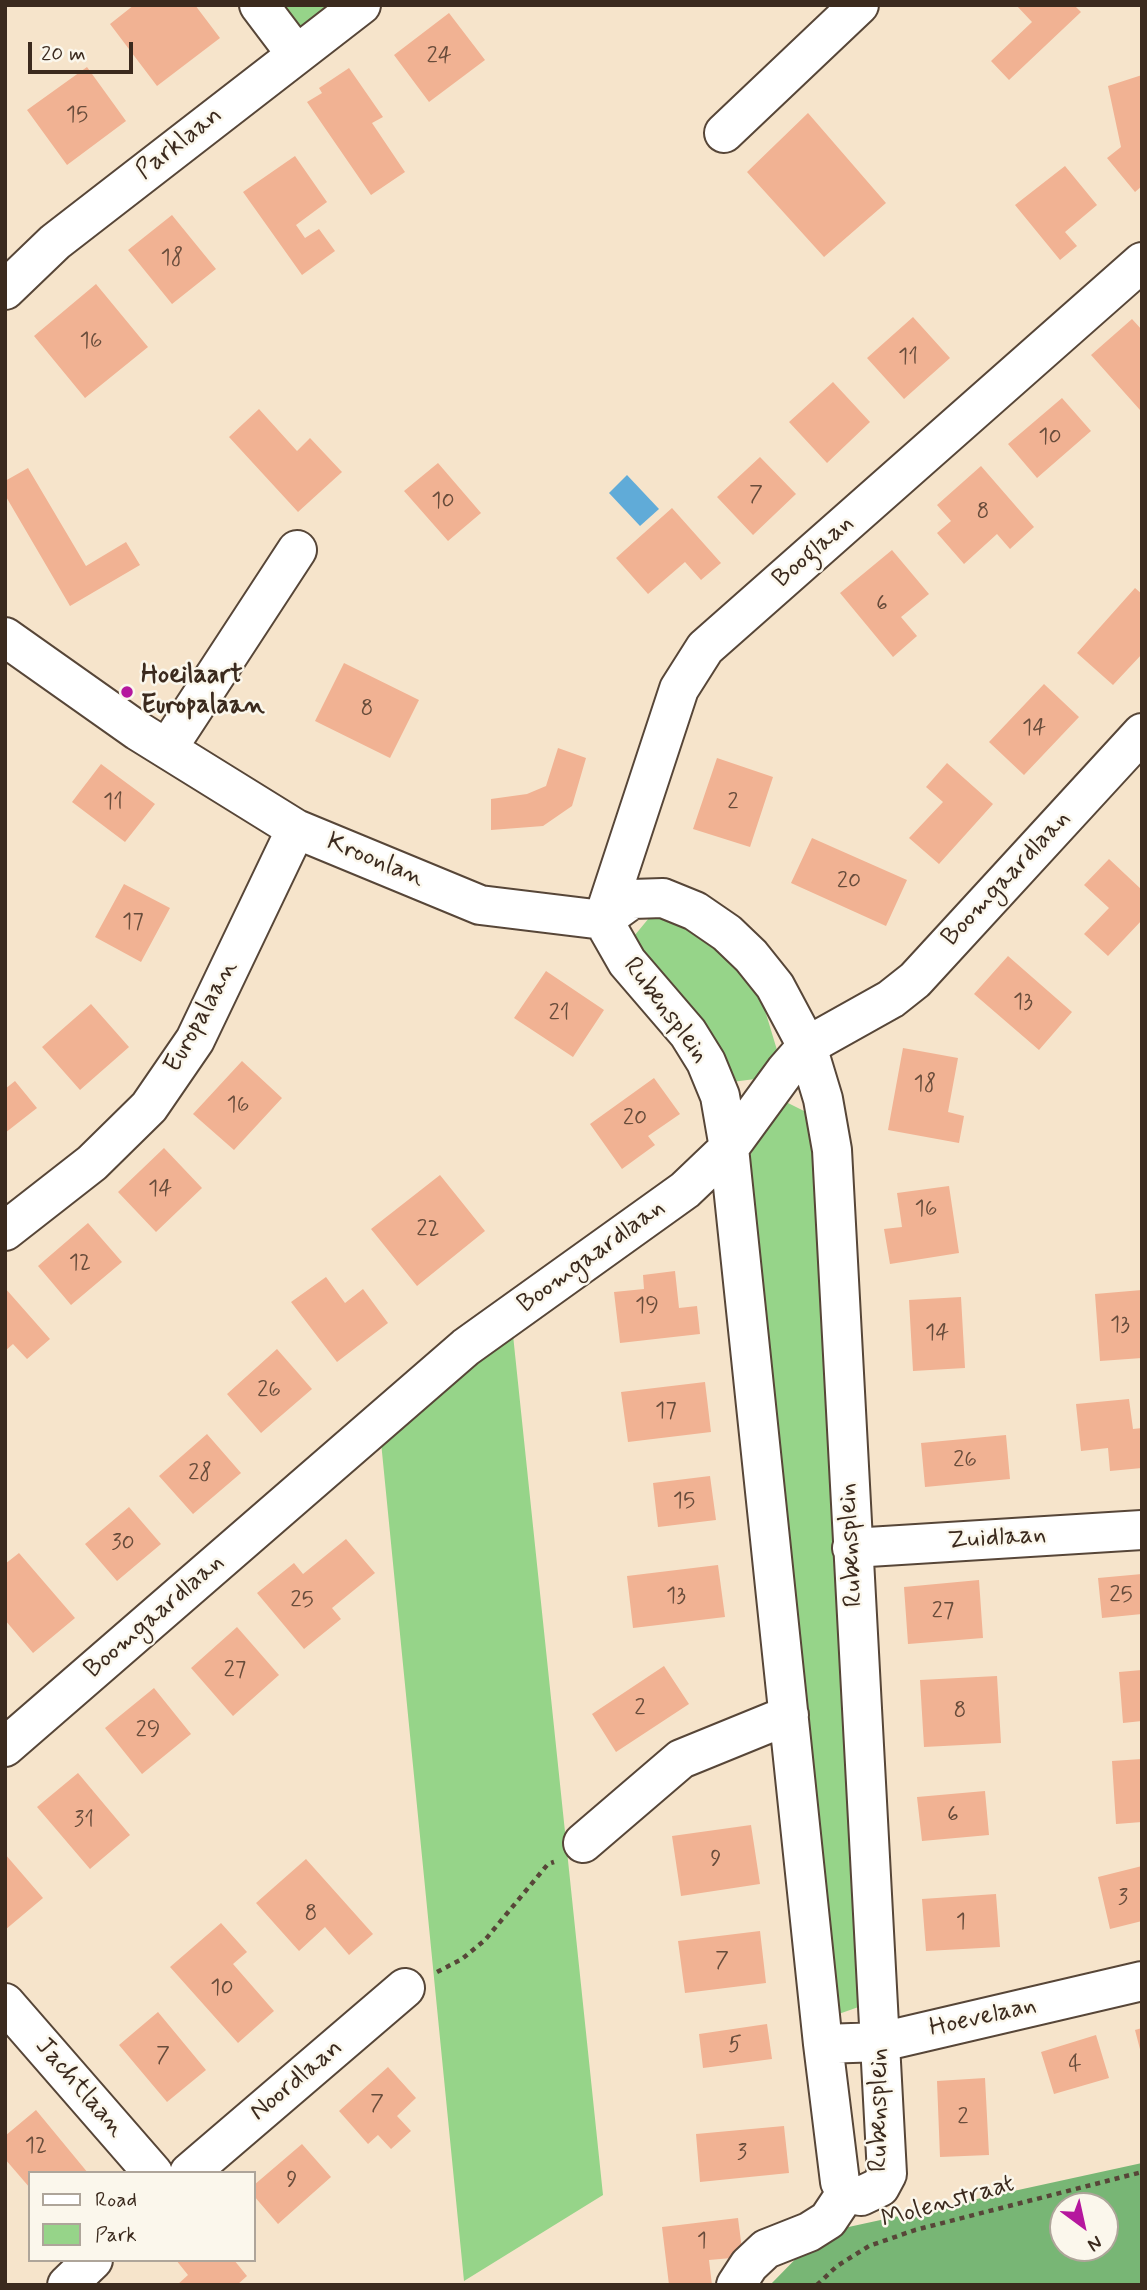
<!DOCTYPE html>
<style>
body{margin:0}
#map{position:relative;width:1147px;height:2290px;overflow:hidden;background:#f6e4cb;font-family:Mynerve,sans-serif}
canvas{display:block}
.frame{position:absolute;inset:0;border:7px solid #3b2a1e;pointer-events:none}
.legend{position:absolute;left:28px;top:2171px;width:228px;height:91px;box-sizing:border-box;background:#fbf7ec;border:2px solid #aea59a;margin:0;padding:9px 12px;list-style:none;font-size:21px;color:#3b2a1e}
.legend li{display:flex;align-items:center;gap:14px;height:35px}
.legend b{width:35px;border:2px solid #aea59a}
.north{position:absolute;left:1049px;top:2192px;width:70px;height:70px;box-sizing:border-box;background:#fbf7ec;border:2px solid #aea59a;border-radius:50%;rotate:147deg;font-size:19px;font-weight:700;line-height:28px;text-align:center;color:#3b2a1e}
.north::after{content:'';display:block;margin:auto;width:24px;height:32px;background:#b5179e;clip-path:polygon(50% 0,100% 100%,50% 72%,0 100%)}
.scale{position:absolute;left:28px;top:42px;width:105px;height:32px;box-sizing:border-box;border:4px solid #3b2a1e;border-top:0;padding-left:9px;font-size:21px;line-height:24px;white-space:nowrap;color:#3b2a1e;-webkit-text-stroke:5px #fbf7ec;paint-order:stroke}
</style>
<div id="map">
<canvas width="1147" height="2290"></canvas>
<div class="frame"></div>
<ul class="legend">
<li><b style="height:9px;background:#fff"></b>Road</li>
<li><b style="height:19px;background:#96d489"></b>Park</li>
</ul>
<div class="north">N</div>
<div class="scale">20 m</div>
</div>
<script>
const c = document.querySelector('canvas').getContext('2d');
c.lineJoin = 'round';
function fillPath(path, color) { c.fillStyle = color; c.fill(path, 'evenodd'); }
const toPath = rows => new Path2D(rows.map(r => 'M' + r).join(''));
function strokePath(path, color, width, dash) { c.strokeStyle = color; c.lineWidth = width; c.lineCap = dash ? 'butt' : 'round'; c.setLineDash(dash || []); c.stroke(path); }
function write(font, color, halo, rows, align = 'center') {
  c.font = font + ' Mynerve,sans-serif'; c.lineWidth = 5; c.setLineDash([]); c.textBaseline = 'middle'; c.strokeStyle = halo; c.fillStyle = color; for (const [text, x, y, turn = 0] of rows) {
    c.save(); c.translate(x, y); c.rotate((+turn || 0) * Math.PI / 180); c.textAlign = isNaN(turn) ? turn : align; if (halo) c.strokeText(text, 0, 0); c.fillText(text, 0, 0); c.restore();
  }
}
fillPath(toPath([
 [281,5,335,5,300,31],
 [649,918,682,920,757,984,777,1050,755,1079,732,1082,630,941],
 [784,1101,814,1116,867,2004,833,2016,745,1163],
 [513,1335,603,2195,464,2281,381,1442,446,1384]
]), '#96d489');
fillPath(toPath([
 [1142,2163,1142,2285,770,2285,821,2233],
 [1063,2206,1105,2206,1105,2248,1063,2248]
]), '#78b675');
fillPath(toPath([
 [627,475,659,509,640,526,609,493]
]), '#60abd8');
fillPath(toPath([
 [134,5,195,5,220,38,157,86,110,24],
 [1016,5,1074,5,1081,12,1009,80,991,61,1032,22],
 [449,13,485,60,429,102,394,55],
 [87,67,126,121,67,165,27,110],
 [349,68,383,117,372,123,405,172,371,195,307,102,322,93,319,88],
 [1142,75,1142,186,1135,192,1107,158,1121,147,1108,86],
 [808,113,886,203,824,257,747,172],
 [295,156,327,202,296,225,305,238,319,229,335,251,302,275,243,192],
 [1065,166,1097,205,1065,232,1077,246,1060,260,1015,205],
 [172,215,216,269,172,304,128,250],
 [96,284,148,347,85,398,34,336],
 [913,317,950,358,904,399,867,358],
 [1132,319,1142,330,1142,409,1140,410,1091,355],
 [833,382,870,422,827,463,789,422],
 [1062,398,1091,431,1037,478,1008,444],
 [259,409,297,451,310,438,342,472,298,512,229,437],
 [760,457,796,494,753,535,717,497],
 [438,463,481,513,448,541,404,491],
 [981,466,1034,527,1010,549,997,534,964,564,937,533,951,521,937,505],
 [28,468,86,566,126,542,140,565,70,606,5,495,5,481],
 [672,508,721,563,701,580,685,562,648,594,616,558],
 [892,550,929,594,901,617,917,636,893,657,840,593],
 [1135,588,1142,594,1142,654,1113,685,1077,653],
 [344,663,419,700,390,758,315,721],
 [1044,684,1079,717,1024,775,989,742],
 [558,748,586,758,572,806,543,826,491,830,491,799,527,794,546,786],
 [717,758,773,777,750,847,693,829],
 [947,763,993,804,939,864,909,838,943,802,926,787],
 [101,764,155,804,125,842,72,802],
 [812,838,907,880,886,926,791,883],
 [1109,859,1142,890,1142,920,1108,956,1084,934,1109,908,1084,885],
 [124,884,170,908,141,962,95,937],
 [1008,956,1072,1012,1039,1050,974,994],
 [546,971,604,1010,573,1057,514,1018],
 [91,1004,129,1047,80,1090,42,1047],
 [903,1048,958,1058,948,1112,964,1116,959,1143,888,1130],
 [242,1061,282,1098,234,1150,193,1114],
 [654,1078,680,1114,648,1136,655,1145,622,1169,590,1124],
 [15,1081,37,1108,5,1133,5,1089],
 [164,1148,202,1188,156,1232,118,1192],
 [440,1175,485,1231,417,1286,371,1229],
 [949,1186,959,1253,890,1264,884,1229,902,1227,897,1193],
 [88,1223,122,1262,71,1305,38,1266],
 [675,1271,679,1308,697,1306,700,1334,620,1343,614,1292,644,1289,643,1275],
 [326,1277,345,1303,363,1289,388,1323,337,1362,291,1302],
 [5,1288,50,1339,27,1359,13,1344,5,1351],
 [1142,1290,1142,1358,1100,1361,1095,1294],
 [961,1297,965,1368,913,1371,909,1300],
 [277,1349,312,1389,261,1433,227,1394],
 [705,1382,711,1432,628,1442,621,1392],
 [1129,1399,1133,1429,1142,1428,1142,1468,1110,1471,1108,1448,1081,1451,1076,1404],
 [207,1434,241,1473,193,1514,159,1476],
 [1006,1435,1010,1479,925,1487,921,1443],
 [710,1476,716,1520,658,1527,653,1483],
 [129,1507,161,1544,117,1581,85,1544],
 [346,1539,375,1573,332,1608,341,1619,304,1649,257,1593,294,1563,303,1574],
 [19,1553,75,1618,33,1653,5,1620,5,1564],
 [718,1565,725,1617,633,1628,627,1576],
 [1142,1574,1142,1614,1102,1618,1098,1578],
 [979,1580,983,1638,908,1644,904,1587],
 [237,1627,279,1675,233,1716,191,1668],
 [664,1666,689,1704,616,1752,592,1714],
 [1142,1670,1142,1721,1123,1723,1119,1672],
 [997,1676,1001,1743,924,1747,920,1680],
 [154,1688,191,1734,142,1774,105,1728],
 [1142,1759,1142,1822,1116,1824,1112,1761],
 [78,1773,130,1835,90,1869,37,1807],
 [985,1791,989,1835,922,1841,917,1797],
 [751,1825,760,1884,681,1896,672,1836],
 [5,1854,43,1898,5,1930],
 [306,1859,373,1934,349,1955,325,1927,299,1951,256,1903],
 [1142,1866,1142,1921,1110,1929,1098,1877],
 [996,1894,1000,1947,926,1951,922,1899],
 [221,1923,247,1952,233,1964,274,2011,238,2043,170,1967],
 [760,1931,766,1983,685,1993,678,1941],
 [158,2012,206,2070,167,2102,119,2045],
 [767,2024,772,2059,703,2068,699,2034],
 [1142,2028,1142,2053,1141,2053,1135,2030],
 [1096,2035,1109,2078,1054,2094,1041,2052],
 [388,2067,416,2098,397,2116,411,2131,391,2149,378,2135,368,2144,339,2111],
 [985,2078,989,2155,940,2157,937,2081],
 [36,2110,88,2173,30,2173,30,2188,5,2159,5,2136],
 [784,2126,789,2173,700,2182,696,2134],
 [302,2144,331,2177,278,2224,254,2196,254,2185],
 [738,2218,743,2257,709,2260,712,2285,669,2285,662,2227],
 [176,2260,234,2260,247,2276,237,2285,177,2285,188,2275]
]), '#f1b293');
const minor = toPath([
 [259,5,296,54],
 [724,133,859,5],
 [5,290,55,242,361,5],
 [5,637,138,731,296,829,480,905,603,920],
 [167,749,297,550],
 [663,898,695,911,727,933,751,956,775,986,807,1046,823,1099,832,1150,887,2174,880,2187,861,2196,846,2193,840,2182,823,2044,729,1148,720,1096,706,1062,688,1033,627,962,603,920,632,899,663,898],
 [603,920,679,689,705,648,1142,262],
 [5,1231,92,1163,149,1107,195,1040,296,829],
 [852,1548,1142,1530],
 [5,1747,466,1347,685,1190,729,1148,786,1070,807,1046,891,999,915,980,1142,733],
 [583,1843,681,1759,789,1715],
 [5,2003,153,2173],
 [823,2044,881,2042,1142,1981],
 [189,2173,405,1988],
 [67,2285,93,2260],
 [736,2285,749,2265,766,2249,809,2232,828,2220,846,2193]
]);
strokePath(minor, '#574638', 42);
strokePath(toPath([
 [437,1972,462,1959,485,1940,548,1864,554,1862],
 [817,2285,837,2266,869,2246,915,2230,1142,2172]
]), '#574638', 4.5, [5, 5]);
strokePath(minor, '#fff', 38);
for (const [x, y, r, color] of [
 [127,692,7,"#b5179e"]
]) { const dot = new Path2D(); dot.arc(x, y, r, 0, 2 * Math.PI); c.fillStyle = color; c.fill(dot); strokePath(dot, '#fbf7ec', 2.5); }
write('23px', '#684c3b', null, [
 ["24",439,57],
 ["15",77,116],
 ["18",172,259],
 ["16",91,342],
 ["11",908,358],
 ["10",1050,438],
 ["7",756,496],
 ["10",443,502],
 ["8",983,513],
 ["6",882,605],
 ["8",367,710],
 ["14",1034,729],
 ["11",113,803],
 ["2",733,803],
 ["20",849,882],
 ["17",133,923],
 ["13",1023,1003],
 ["21",559,1014],
 ["18",925,1085],
 ["16",238,1106],
 ["20",635,1119],
 ["14",160,1190],
 ["16",926,1210],
 ["22",428,1230],
 ["12",80,1264],
 ["19",647,1307],
 ["13",1120,1326],
 ["14",937,1334],
 ["26",269,1391],
 ["17",666,1412],
 ["26",965,1461],
 ["28",200,1474],
 ["15",684,1502],
 ["30",123,1544],
 ["25",1121,1596],
 ["13",676,1597],
 ["25",302,1601],
 ["27",943,1612],
 ["27",235,1671],
 ["2",640,1709],
 ["8",960,1712],
 ["29",148,1731],
 ["6",953,1816],
 ["31",84,1821],
 ["9",716,1860],
 ["3",1123,1899],
 ["8",311,1915],
 ["1",961,1923],
 ["7",722,1962],
 ["10",222,1989],
 ["5",735,2046],
 ["7",163,2057],
 ["4",1075,2065],
 ["7",377,2105],
 ["2",963,2118],
 ["12",36,2147],
 ["3",742,2154],
 ["9",292,2181],
 ["1",702,2242]
]);
write('26px', '#3b2a1e', '#fbf7ec', [
 ["Parklaan",180,144,-38],
 ["Booglaan",814,552,-41],
 ["Kroonlan",375,861,22],
 ["Boomgaardlaan",1007,879,-47],
 ["Rubensplein",665,1011,53],
 ["Europalaan",202,1017,-61],
 ["Boomgaardlaan",592,1257,-36],
 ["Zuidlaan",997,1539,-4],
 ["Rubensplein",852,1545,-93],
 ["Boomgaardlaan",155,1617,-41],
 ["Hoevelaan",983,2018,-13],
 ["Noordlaan",297,2081,-40],
 ["Jachtlaan",79,2088,49],
 ["Rubensplein",881,2110,-90],
 ["Molenstraat",948,2203,-16]
]);
write('bold 26px', '#3b2a1e', '#fbf7ec', [
 ["Hoeilaart",141,677],
 ["Europalaan",141,707]
], 'left');
</script>
